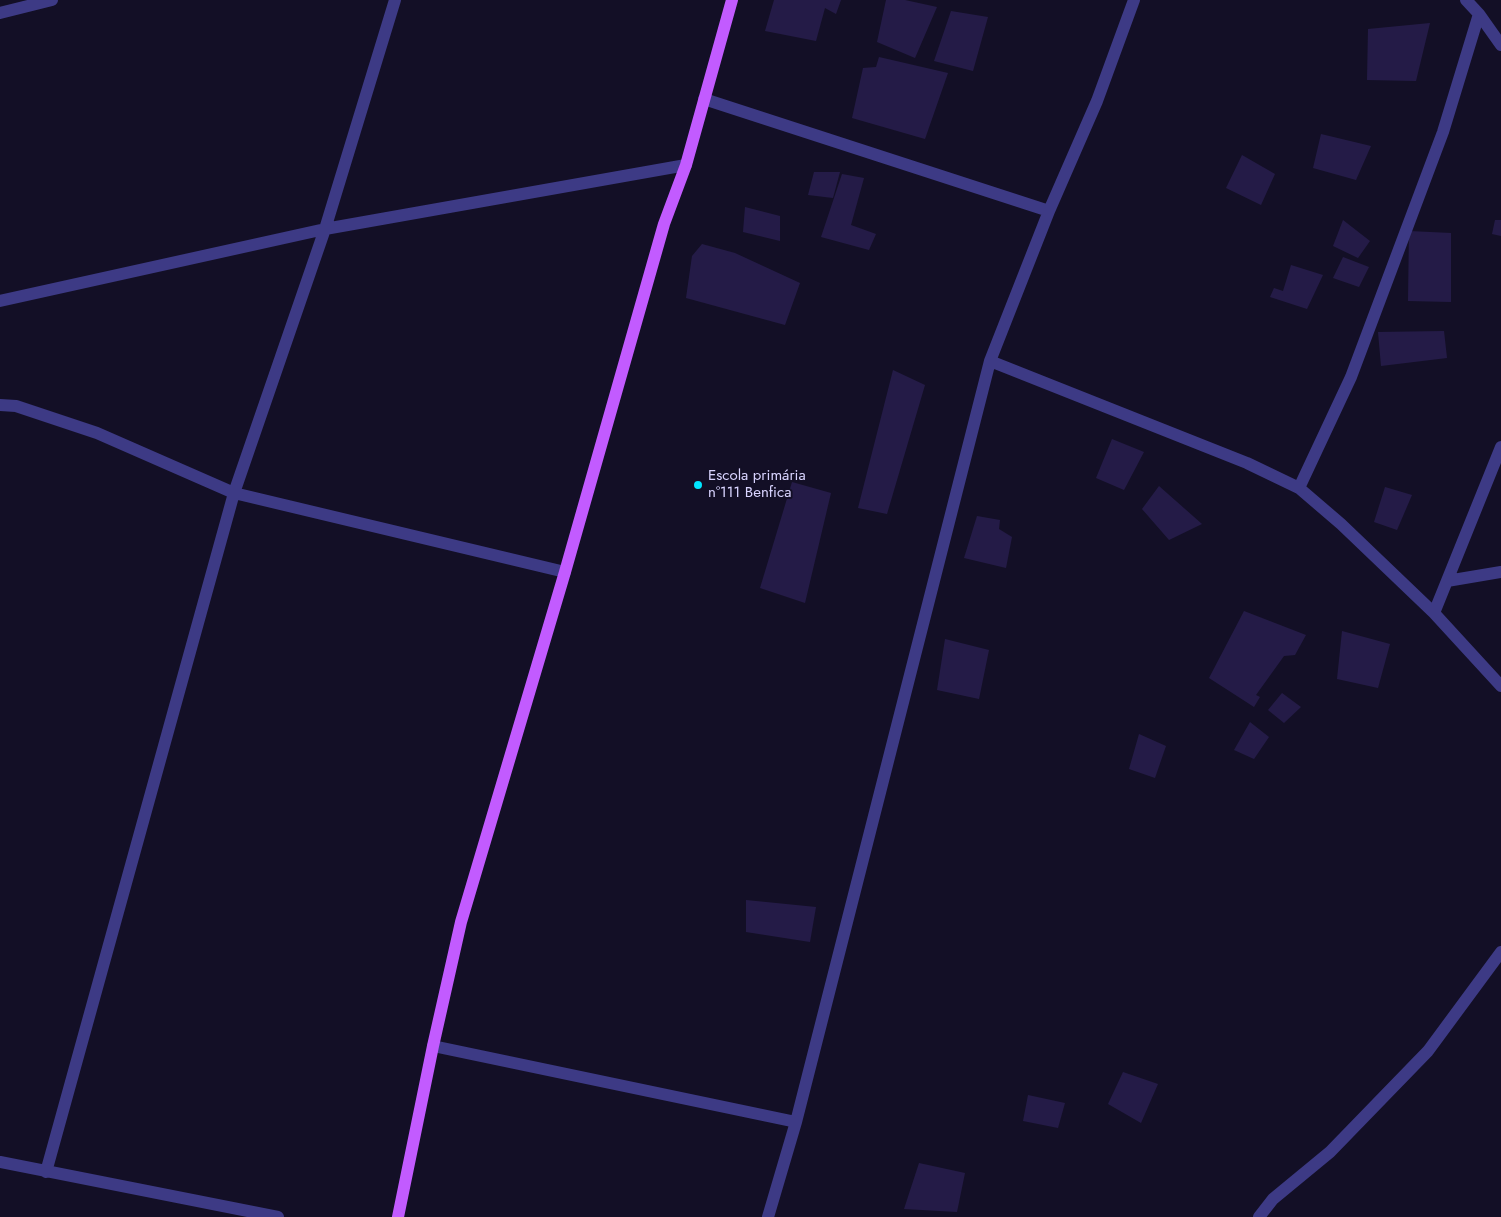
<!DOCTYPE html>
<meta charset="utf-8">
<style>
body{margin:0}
canvas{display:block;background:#130f26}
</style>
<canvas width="1501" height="1217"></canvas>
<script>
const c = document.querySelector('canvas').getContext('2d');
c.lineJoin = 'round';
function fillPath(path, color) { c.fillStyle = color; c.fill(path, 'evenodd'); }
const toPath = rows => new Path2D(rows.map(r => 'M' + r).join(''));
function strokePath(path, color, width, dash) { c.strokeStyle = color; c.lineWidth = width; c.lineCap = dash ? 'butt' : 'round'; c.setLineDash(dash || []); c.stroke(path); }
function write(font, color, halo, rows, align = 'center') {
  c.font = font + ' Jost,sans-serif'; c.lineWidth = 4; c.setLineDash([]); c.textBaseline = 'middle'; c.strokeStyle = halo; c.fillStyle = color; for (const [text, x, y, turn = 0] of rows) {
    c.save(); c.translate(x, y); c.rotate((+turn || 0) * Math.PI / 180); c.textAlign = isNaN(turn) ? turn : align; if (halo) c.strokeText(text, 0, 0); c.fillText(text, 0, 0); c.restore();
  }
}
fillPath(toPath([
 [774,0,841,0,836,14,825,8,816,41,765,31],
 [886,0,905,0,937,7,915,58,877,42],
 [951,11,988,17,973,71,934,61],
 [1430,23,1416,81,1367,80,1368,29],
 [879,57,948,73,925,139,852,118,863,68,876,67],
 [1321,134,1371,146,1356,180,1313,168],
 [1242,155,1275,174,1261,205,1226,188],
 [814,172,840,172,833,198,808,195],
 [842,174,864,178,851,225,876,234,869,250,821,237],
 [745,207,780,216,780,241,743,232],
 [1343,220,1370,241,1358,258,1333,246],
 [1495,220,1501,220,1501,236,1492,234],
 [1409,231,1451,233,1451,302,1408,301],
 [702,244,735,253,800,283,785,325,686,298,692,256],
 [1343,257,1369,267,1359,287,1333,278],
 [1291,265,1323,275,1307,309,1270,297,1274,288,1283,291],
 [1444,331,1447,358,1381,366,1378,332],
 [893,370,925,385,887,514,858,508],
 [1112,439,1144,452,1124,490,1096,478],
 [792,482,831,493,805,603,760,588],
 [1159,486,1202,524,1169,540,1142,509],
 [1385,487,1412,495,1397,530,1374,522],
 [977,516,1000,520,999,529,1012,537,1006,568,964,558],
 [1244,611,1306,635,1295,655,1284,656,1256,695,1260,697,1254,707,1209,678],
 [1342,631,1390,644,1378,688,1337,679],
 [945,639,989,650,979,699,937,690],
 [1282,693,1301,707,1284,723,1268,710],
 [1250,722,1269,737,1254,759,1234,750],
 [1139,734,1166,746,1155,778,1129,769],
 [746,900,816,907,810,942,746,932],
 [1123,1072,1158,1084,1141,1123,1108,1104],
 [1028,1095,1065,1103,1058,1128,1023,1121],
 [919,1163,965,1173,957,1212,904,1209]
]), '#241b47');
strokePath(toPath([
 [1466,0,1479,14,1501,45],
 [0,13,52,0],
 [704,99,1049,211],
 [0,301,325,229,686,165],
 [990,361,1247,463,1299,488,1341,524,1434,613,1501,686],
 [0,405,16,406,97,433,234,493,565,572],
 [1299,488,1351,377,1443,132,1479,14],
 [1447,581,1501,572],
 [1434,613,1501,447],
 [433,1046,796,1122],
 [0,1162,278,1217],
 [46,1172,234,493,325,229,395,0],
 [768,1217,796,1122,990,361,1049,211,1097,101,1134,0],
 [1259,1217,1273,1199,1330,1152,1428,1051,1501,952]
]), '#3d3a85', 12);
strokePath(toPath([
 [398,1217,433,1046,461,922,565,572,664,224,686,165,732,0]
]), '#c25bff', 12);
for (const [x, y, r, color] of [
 [698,485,5,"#00e5ff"]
]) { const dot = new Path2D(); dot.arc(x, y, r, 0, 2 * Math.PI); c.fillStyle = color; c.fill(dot); strokePath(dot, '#130f26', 2); }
write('15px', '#d9d4ff', '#130f26', [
 ["Escola primária",708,476],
 ["n°111 Benfica",708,493]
], 'left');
</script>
